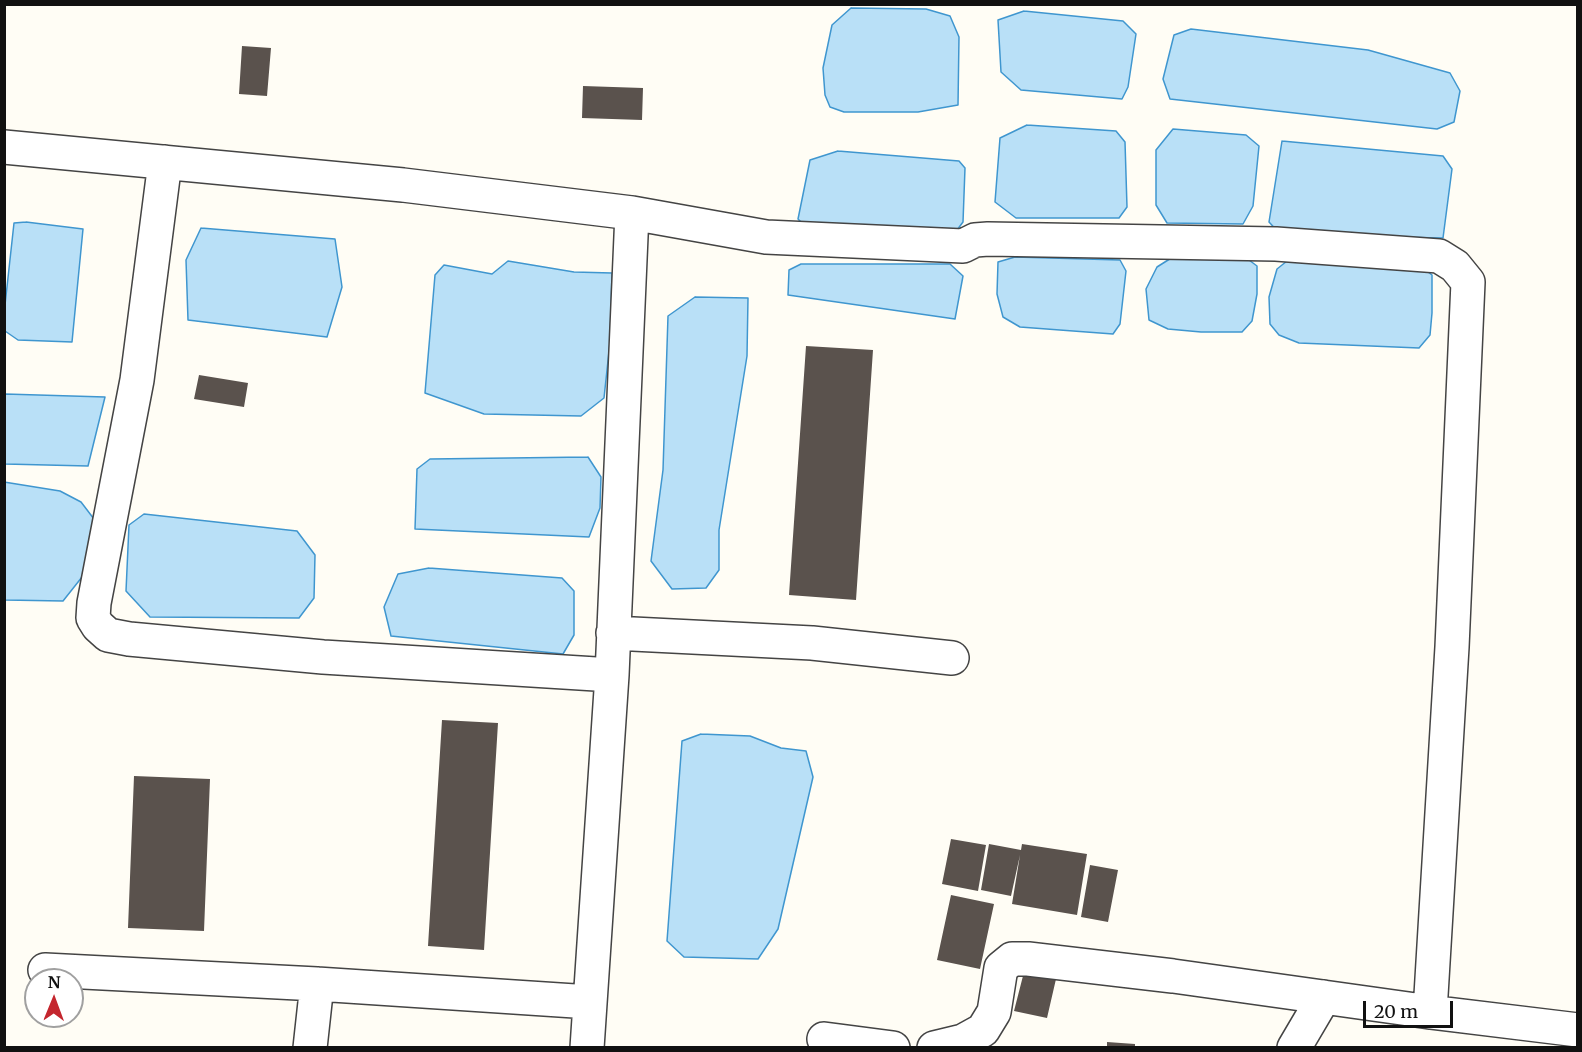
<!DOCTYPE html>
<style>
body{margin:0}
#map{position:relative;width:1582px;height:1052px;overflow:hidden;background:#fffdf5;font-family:Merriweather,serif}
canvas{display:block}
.frame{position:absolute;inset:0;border:6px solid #111;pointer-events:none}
.north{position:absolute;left:24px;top:968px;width:60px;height:60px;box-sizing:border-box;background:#fff;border:2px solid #a0a0a0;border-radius:50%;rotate:1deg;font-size:16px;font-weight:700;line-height:24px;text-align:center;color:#111}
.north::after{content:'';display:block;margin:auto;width:21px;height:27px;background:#c4262e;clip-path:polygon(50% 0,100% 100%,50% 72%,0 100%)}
.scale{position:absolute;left:1363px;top:1001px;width:90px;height:27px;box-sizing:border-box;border:3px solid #111;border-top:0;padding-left:8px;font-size:18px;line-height:21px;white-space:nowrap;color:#111;-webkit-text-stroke:4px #fff;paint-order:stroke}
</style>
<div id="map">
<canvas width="1582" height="1052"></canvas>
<div class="frame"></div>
<div class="north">N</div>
<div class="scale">20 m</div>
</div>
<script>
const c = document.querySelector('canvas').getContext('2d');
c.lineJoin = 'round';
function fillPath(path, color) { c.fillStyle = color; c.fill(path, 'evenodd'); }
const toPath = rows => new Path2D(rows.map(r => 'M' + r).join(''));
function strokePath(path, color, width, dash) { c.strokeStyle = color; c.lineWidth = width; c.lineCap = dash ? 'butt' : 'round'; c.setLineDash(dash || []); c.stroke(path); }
const water = toPath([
 [851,8,926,9,950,16,959,37,958,105,918,112,844,112,830,107,825,95,823,68,832,25,851,8],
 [1024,11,1123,21,1136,34,1128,87,1122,99,1021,90,1001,72,998,20,1024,11],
 [1191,29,1368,50,1450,73,1460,91,1454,122,1437,129,1170,99,1163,79,1174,35,1191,29],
 [1027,125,1116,131,1125,142,1127,207,1119,218,1016,218,995,202,1000,138,1027,125],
 [1173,129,1246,135,1259,146,1253,206,1243,224,1167,223,1156,205,1156,150,1173,129],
 [1282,141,1443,156,1452,169,1443,238,1281,235,1269,222,1282,141],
 [838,151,959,161,965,168,963,222,954,234,810,231,798,219,810,160,838,151],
 [26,222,83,229,72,342,18,340,5,331,5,305,14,223,26,222],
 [201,228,335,239,342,287,327,337,188,320,186,260,201,228],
 [1176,255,1245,257,1257,266,1257,294,1252,321,1242,332,1201,332,1168,329,1149,320,1146,289,1157,267,1176,255],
 [1015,257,1120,260,1126,271,1120,324,1113,334,1020,327,1003,317,997,294,998,262,1015,257],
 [1292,257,1419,265,1432,275,1432,313,1430,335,1419,348,1299,343,1279,335,1270,324,1269,297,1277,269,1292,257],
 [508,261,574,272,612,273,610,342,604,398,581,416,484,414,425,393,435,275,444,265,492,274,508,261],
 [801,264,950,264,963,276,955,319,788,295,789,270,801,264],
 [695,297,748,298,747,356,719,530,719,570,706,588,672,589,651,561,663,470,668,316,695,297],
 [5,394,105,397,88,466,5,464,5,394],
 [588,457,601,477,600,508,589,537,415,529,417,469,430,459,588,457],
 [4,482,60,491,81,502,94,519,86,572,63,601,5,600,4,482],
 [144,514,297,531,315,555,314,598,299,618,150,617,126,591,129,525,144,514],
 [429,568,562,578,574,591,574,635,563,654,391,636,384,607,398,574,429,568],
 [701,734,750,736,781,748,806,751,813,777,778,929,758,959,684,957,667,941,682,741,701,734]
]);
fillPath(water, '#b9e0f7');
strokePath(water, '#3f96cf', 1.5);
fillPath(toPath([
 [242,46,271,48,267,96,239,94],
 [583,86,643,88,642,120,582,118],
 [806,346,873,350,856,600,789,595],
 [199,375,248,383,244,407,194,399],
 [442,720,498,723,484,950,428,946],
 [134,776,210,779,204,931,128,928],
 [951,839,986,845,978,891,942,884],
 [989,844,1021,850,1022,844,1087,854,1077,915,1012,904,1020,855,1011,896,981,890],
 [1090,865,1118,870,1108,922,1081,917],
 [951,895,994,904,980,969,937,960],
 [1024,972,1056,979,1047,1018,1014,1011],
 [1107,1042,1135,1044,1135,1048,1107,1048]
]), '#5a524d');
const minor = toPath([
 [4,147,403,185,632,213,766,237,963,246,975,240,988,239,1276,244,1439,256,1455,266,1468,282,1452,647,1430,1012],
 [165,162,137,380,94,603,93,618,98,626,108,635,129,639,323,657,612,675],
 [613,633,812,643,952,658],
 [45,970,317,984,590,1002],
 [824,1039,893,1048],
 [310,1048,317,984],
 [587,1048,612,675,632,213],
 [934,1048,963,1041,983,1030,994,1012,1001,968,1012,959,1028,959,1173,976,1430,1012,1578,1030],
 [1294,1048,1324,997]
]);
strokePath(minor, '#444', 36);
strokePath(minor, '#fff', 33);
</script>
